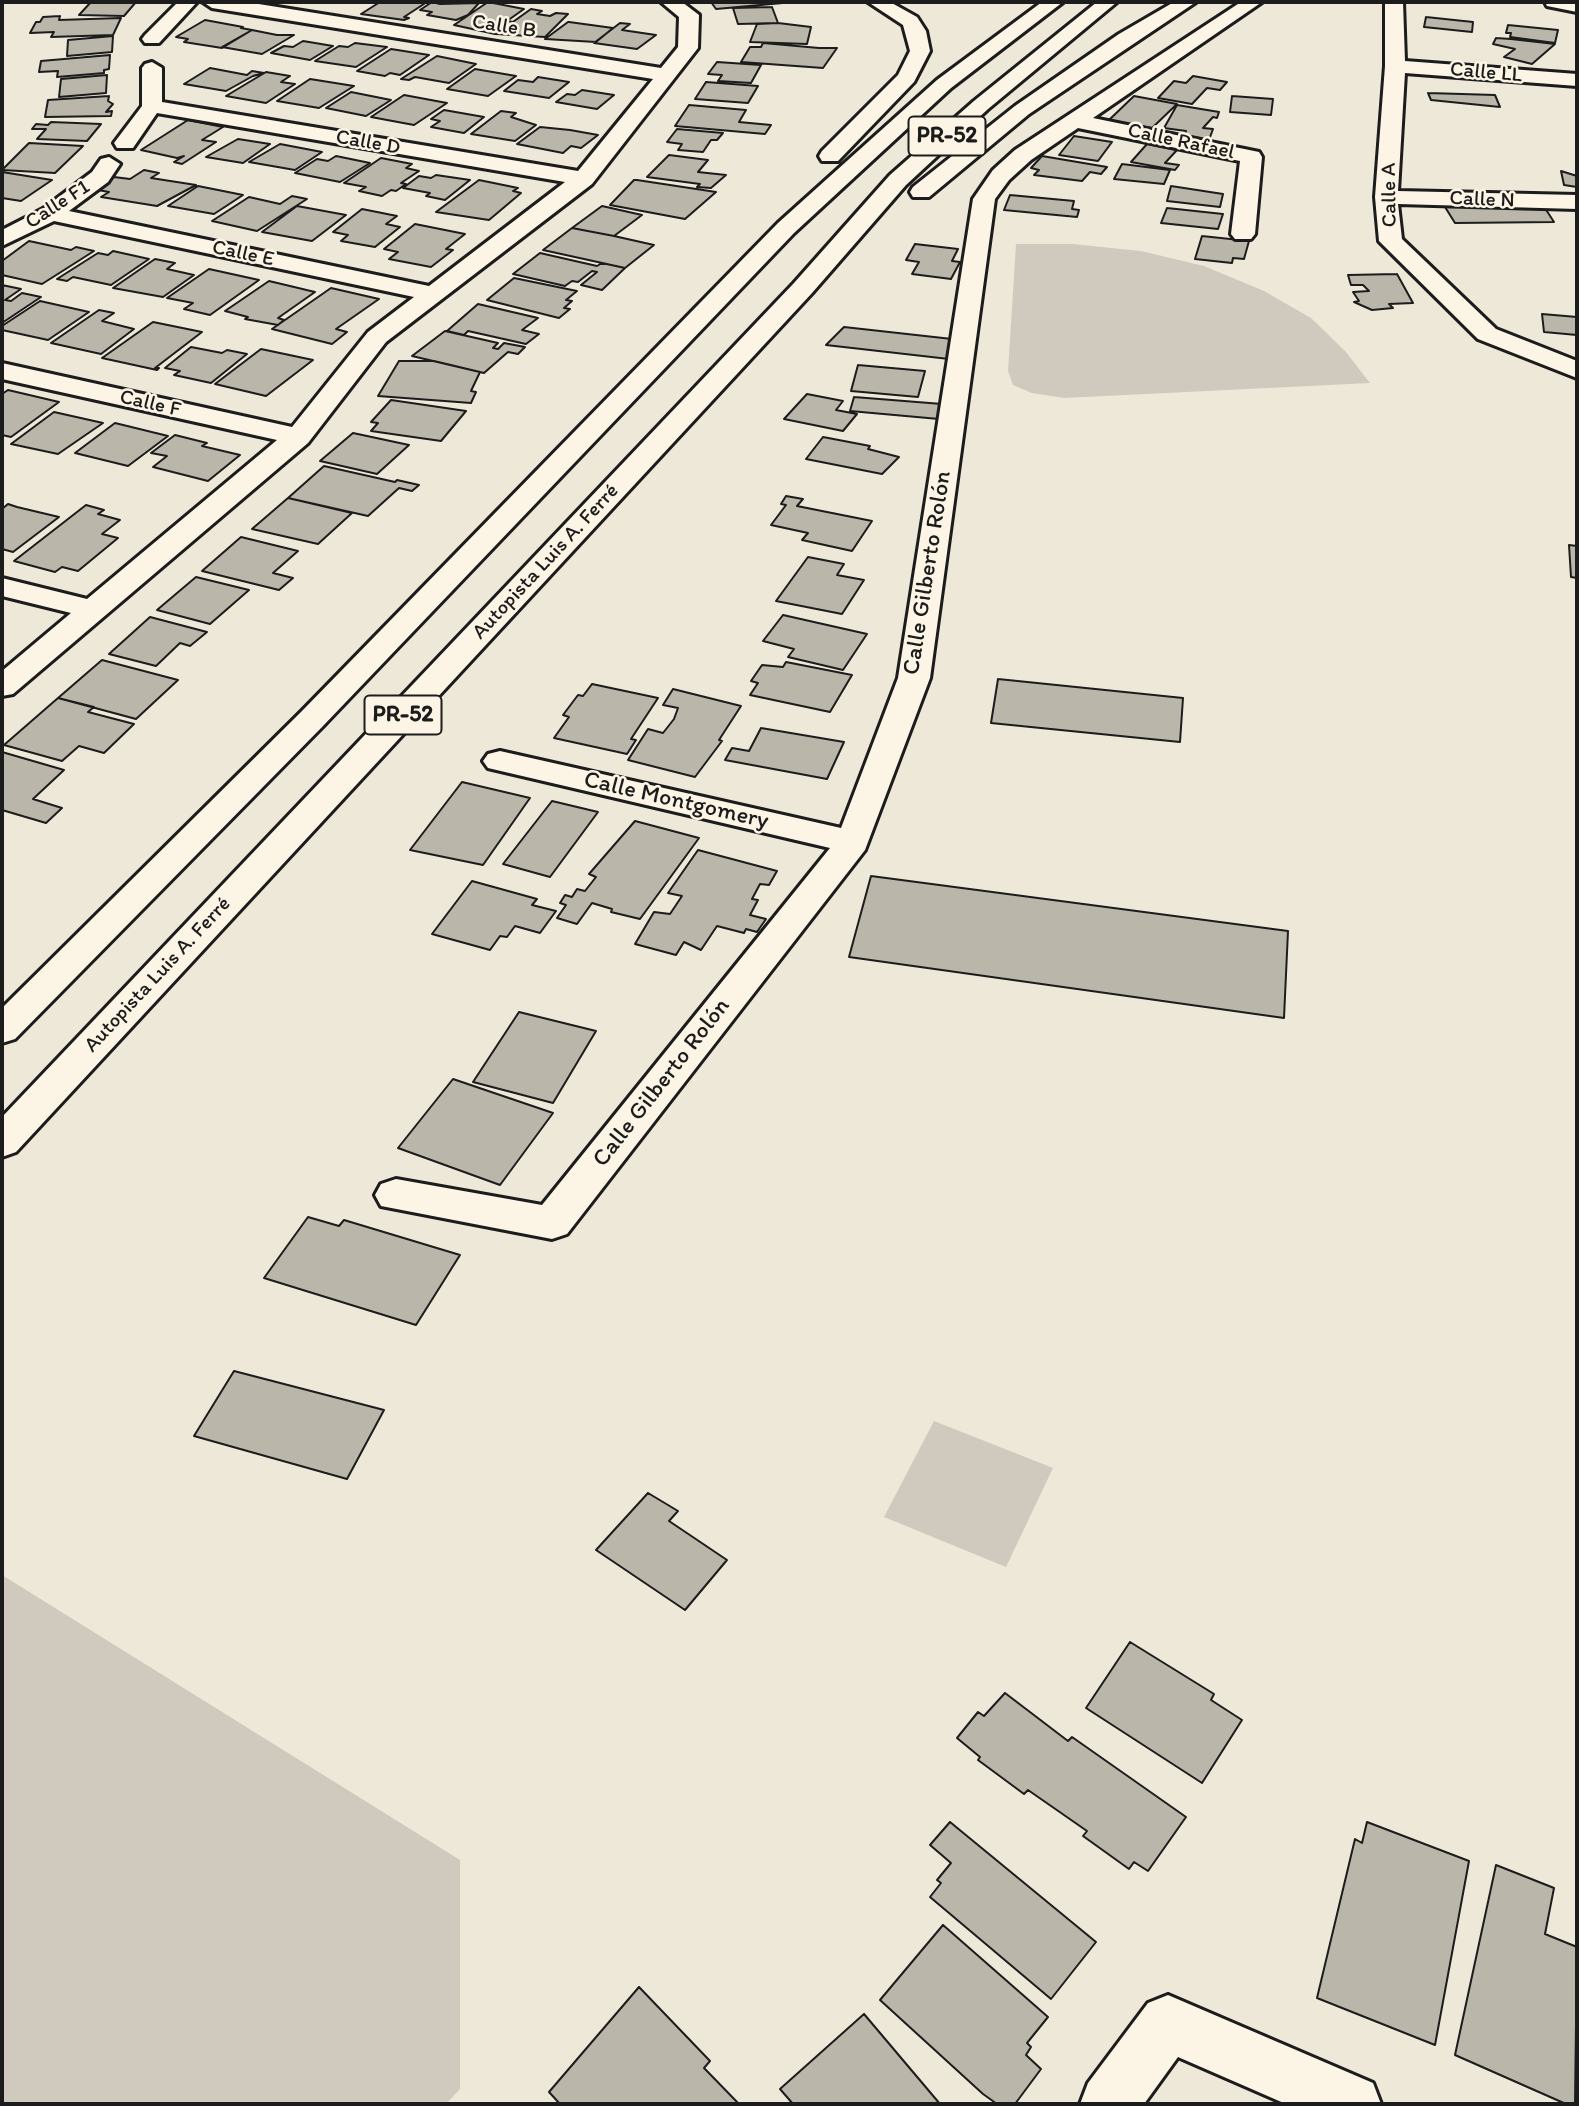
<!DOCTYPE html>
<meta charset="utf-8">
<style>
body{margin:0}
#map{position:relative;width:1579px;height:2106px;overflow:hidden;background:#eee8d9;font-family:Itim,sans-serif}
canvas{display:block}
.frame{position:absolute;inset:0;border:4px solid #1c1c1c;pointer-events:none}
</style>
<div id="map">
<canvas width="1579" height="2106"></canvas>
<div class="frame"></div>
</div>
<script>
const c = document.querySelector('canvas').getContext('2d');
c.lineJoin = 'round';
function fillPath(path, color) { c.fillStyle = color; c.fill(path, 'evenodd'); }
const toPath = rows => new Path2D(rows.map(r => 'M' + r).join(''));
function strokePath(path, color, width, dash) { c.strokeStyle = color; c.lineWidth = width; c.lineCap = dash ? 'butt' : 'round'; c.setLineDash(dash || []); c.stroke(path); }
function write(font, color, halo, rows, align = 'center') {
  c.font = font + ' Itim,sans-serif'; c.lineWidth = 5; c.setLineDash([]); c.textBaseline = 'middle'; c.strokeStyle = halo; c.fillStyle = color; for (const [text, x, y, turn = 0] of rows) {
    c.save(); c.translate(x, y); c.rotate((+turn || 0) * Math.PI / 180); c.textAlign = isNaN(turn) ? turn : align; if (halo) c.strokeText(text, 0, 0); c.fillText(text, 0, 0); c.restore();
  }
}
fillPath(toPath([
 [1016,244,1072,244,1141,251,1204,266,1264,291,1311,318,1346,352,1370,383,1064,398,1032,393,1013,385,1008,371],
 [934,1421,1053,1468,1006,1567,884,1517],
 [2,1575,460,1860,460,2089,446,2104,2,2104]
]), '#cfcabd');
const building = toPath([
 [91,2,136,2,124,16,79,15,91,2],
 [380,2,427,2,404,17,409,18,404,20,361,14,380,2],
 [432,2,440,4,479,3,468,15,456,20,427,15,432,12,420,10,432,2],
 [488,2,524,9,507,21,513,22,495,34,454,25,488,2],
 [711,2,782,2,783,3,716,9,711,2],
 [772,7,778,23,738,24,733,8,772,7],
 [531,9,542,11,537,14,550,16,556,13,568,14,545,37,496,34,531,9],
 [60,16,59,20,121,18,113,35,51,37,54,32,30,33,36,22,40,22,43,17,60,16],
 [1426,17,1473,22,1472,32,1424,27,1426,17],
 [205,20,243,27,241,28,252,30,222,48,184,42,188,39,176,37,205,20],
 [568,22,569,22,613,28,596,42,545,39,568,22],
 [620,23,630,24,622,30,656,35,637,49,594,43,620,23],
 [778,23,811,27,807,44,750,42,757,24,778,23],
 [1508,25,1558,30,1555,43,1510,37,1511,33,1506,33,1508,25],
 [252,30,277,35,294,35,262,54,222,47,252,30],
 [113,36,112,52,67,56,68,40,113,36],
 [1496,38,1511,39,1555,44,1532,64,1504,57,1515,49,1493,44,1496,38],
 [303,41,333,46,310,60,271,53,284,46,293,47,303,41],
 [355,43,387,47,356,67,315,61,339,46,348,47,355,43],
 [763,43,819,48,837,48,823,68,741,62,750,47,761,47,763,43],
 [391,49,429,55,400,75,390,73,385,76,357,71,391,49],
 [110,55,109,69,104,70,104,73,57,77,58,71,39,72,41,61,110,55],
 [437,56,476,64,449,83,415,77,409,80,401,79,437,56],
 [717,62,761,65,751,83,718,81,722,75,708,74,717,62],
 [210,68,247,75,252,71,264,73,253,76,226,91,184,84,210,68],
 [475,69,516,76,488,96,447,89,475,69],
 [266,72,290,76,281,82,295,84,266,103,226,96,266,72],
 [107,75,106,93,59,97,61,79,107,75],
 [1193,76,1227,82,1220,90,1207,88,1192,104,1158,98,1174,81,1186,83,1193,76],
 [538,77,569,82,549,98,504,91,518,80,533,82,538,77],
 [310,79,354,86,319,108,277,101,310,79],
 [706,82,758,86,748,103,695,99,706,82],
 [582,90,614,95,597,109,556,102,567,94,575,95,582,90],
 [351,92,391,100,366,116,326,108,351,92],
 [1428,93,1495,95,1500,107,1431,100,1428,93],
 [404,95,447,103,414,125,371,117,404,95],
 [109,96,108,101,113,104,106,112,112,111,111,116,45,117,48,100,109,96],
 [1134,96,1177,104,1152,128,1109,120,1134,96],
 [1232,96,1273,99,1271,115,1230,112,1232,96],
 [689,105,746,110,739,122,771,125,765,134,675,126,689,105],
 [1177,105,1219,112,1217,118,1213,117,1203,128,1213,129,1209,140,1185,135,1186,131,1164,128,1177,105],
 [444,110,484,117,464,133,431,127,440,121,431,119,444,110],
 [501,111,516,113,511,117,536,125,515,141,471,134,501,111],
 [188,120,223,127,202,140,216,142,182,164,174,162,184,156,177,158,141,150,188,120],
 [51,122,101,124,87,141,37,139,46,129,32,129,36,124,48,125,51,122],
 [540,127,570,130,598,135,581,148,571,146,563,153,517,144,540,127],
 [677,129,723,133,717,140,711,140,703,152,678,150,682,144,667,142,677,129],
 [1074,136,1112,142,1098,161,1059,155,1074,136],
 [238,139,270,144,243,163,206,157,238,139],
 [29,143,83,146,55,173,2,170,29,143],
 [280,144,322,152,295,170,249,162,280,144],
 [1147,144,1177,150,1165,163,1179,165,1175,170,1131,162,1147,144],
 [669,155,708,160,698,172,726,175,711,188,697,187,700,184,647,177,669,155],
 [336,156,370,163,340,182,295,173,317,159,328,161,336,156],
 [1042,156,1107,167,1101,174,1090,172,1082,181,1034,175,1039,170,1031,168,1042,156],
 [381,158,412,164,406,168,419,171,401,183,406,184,396,191,391,190,382,196,359,191,366,187,344,183,381,158],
 [1122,164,1170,170,1164,184,1114,179,1122,164],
 [144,170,159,173,151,178,196,185,157,206,101,197,109,192,98,190,114,177,130,179,144,170],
 [1561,171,1577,176,1577,187,1564,185,1561,171],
 [2,172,52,180,21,201,2,198,2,172],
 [436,175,470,180,445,200,426,196,430,193,403,188,419,176,431,178,436,175],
 [479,180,518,188,513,191,521,193,489,220,436,212,479,180],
 [634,180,637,180,716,192,685,219,610,205,634,180],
 [198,186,243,195,214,214,168,206,198,186],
 [1171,186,1223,194,1220,207,1167,201,1171,186],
 [1010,195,1074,201,1072,209,1079,210,1077,217,1004,210,1010,195],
 [292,196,307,199,257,231,212,221,249,197,280,204,292,196],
 [1543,205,1554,222,1455,223,1445,207,1543,205],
 [297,206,346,215,312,241,262,232,297,206],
 [602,206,642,215,614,236,572,228,602,206],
 [1167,208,1223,214,1218,229,1161,223,1167,208],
 [362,209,397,216,386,224,400,227,375,247,341,241,348,235,333,232,362,209],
 [415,224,465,234,446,249,453,250,431,267,389,259,398,252,384,249,415,224],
 [572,228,614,236,654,245,625,268,543,250,572,228],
 [1202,236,1249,241,1244,259,1233,258,1232,263,1195,259,1202,236],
 [29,241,71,250,76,247,94,251,42,284,2,275,2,261,29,241],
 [915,244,958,249,952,261,960,262,951,279,912,274,919,262,906,260,915,244],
 [113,251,149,259,111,285,73,277,67,281,57,279,98,253,108,255,113,251],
 [540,253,597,266,602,263,625,268,602,290,581,285,597,272,592,271,578,282,572,281,565,286,513,274,540,253],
 [155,259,175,263,167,269,194,275,163,297,113,288,155,259],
 [209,269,259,280,210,315,184,309,193,303,167,298,209,269],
 [1397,274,1413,303,1389,304,1393,308,1372,310,1354,302,1359,301,1353,292,1369,291,1363,285,1351,285,1348,275,1397,274],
 [514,278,577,291,566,300,572,301,564,308,570,309,559,318,487,300,514,278],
 [269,281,315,292,278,318,284,320,278,325,245,319,248,317,225,311,269,281],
 [2,285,21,289,5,300,11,301,22,293,41,297,2,323,2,285],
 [331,288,379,299,336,329,347,332,332,344,272,329,331,288],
 [40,301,89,312,48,340,2,330,2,326,40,301],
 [478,304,538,318,522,330,539,334,526,344,468,331,464,335,447,331,478,304],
 [99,310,114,313,102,321,134,329,101,354,51,343,99,310],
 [1542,314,1577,317,1577,335,1544,332,1542,314],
 [153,322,202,332,155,368,159,368,157,370,102,358,153,322],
 [844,327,952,339,949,359,826,345,844,327],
 [445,331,498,343,493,348,498,349,504,343,525,347,518,354,508,352,484,373,412,356,445,331],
 [191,347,222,353,227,350,247,354,211,383,174,375,180,371,165,368,191,347],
 [261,349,313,360,266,396,215,384,261,349],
 [399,361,434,361,480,372,471,391,476,392,471,403,378,396,399,361],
 [858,365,925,371,918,397,851,391,858,365],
 [8,390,59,402,11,437,2,435,2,394,8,390],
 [807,394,843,401,836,410,857,414,843,431,784,419,807,394],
 [854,397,942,404,939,419,850,411,854,397],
 [391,400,466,411,441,441,371,431,378,423,371,422,391,400],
 [54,412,103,423,58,454,11,444,54,412],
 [115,423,168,436,128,466,75,453,115,423],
 [353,433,409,445,377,474,320,461,353,433],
 [175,435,207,443,202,446,240,455,208,481,153,467,167,456,151,453,175,435],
 [823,437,870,446,868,449,899,457,882,474,806,459,823,437],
 [324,466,395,482,397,480,419,485,412,491,399,488,368,516,288,498,324,466],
 [786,496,803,499,797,506,872,521,852,551,802,540,808,533,771,525,786,505,781,504,786,496],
 [288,498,352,513,318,544,252,529,288,498],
 [8,504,17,507,59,517,13,552,2,549,2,509,8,504],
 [86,505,104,510,98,514,120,520,102,534,118,538,78,571,62,567,55,572,14,561,86,505],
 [241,537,298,551,273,573,293,578,279,590,202,571,241,537],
 [1569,545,1577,546,1577,578,1571,577,1569,545],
 [808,557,844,564,837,575,864,580,842,614,776,601,808,557],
 [196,577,249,590,210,624,157,610,196,577],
 [783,615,867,634,843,670,788,657,794,649,763,641,783,615],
 [150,617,207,632,190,646,180,643,156,666,109,654,150,617],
 [102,660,178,680,136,719,58,698,102,660],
 [786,662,852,675,830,712,750,695,758,683,751,681,762,665,783,667,786,662],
 [998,679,1183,698,1180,742,991,723,998,679],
 [592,684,658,698,631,739,636,740,627,754,554,738,569,717,563,715,578,695,583,696,592,684],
 [673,689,741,706,719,740,722,741,695,777,628,760,648,729,663,733,674,719,678,708,663,705,673,689],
 [58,698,94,707,88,712,134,724,104,753,79,746,62,761,4,745,58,698],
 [761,728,844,742,827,779,725,760,732,748,749,751,761,728],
 [2,752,64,770,33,799,62,808,46,823,2,810,2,752],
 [462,782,530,798,483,865,410,850,462,782],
 [552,801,598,812,550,877,503,864,552,801],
 [635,821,699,838,640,919,611,912,612,909,592,903,577,924,557,918,566,905,560,903,565,895,572,897,577,889,585,891,596,877,589,874,635,821],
 [698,850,777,871,769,885,760,884,752,899,758,900,750,915,766,919,757,932,746,929,744,933,717,926,701,950,684,942,676,955,635,944,654,912,670,914,682,896,668,893,698,850],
 [871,876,1288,931,1284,1018,849,957,871,876],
 [472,881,537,899,532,905,556,911,540,933,515,926,507,937,500,936,490,950,432,934,472,881],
 [519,1012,596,1031,553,1103,473,1082,519,1012],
 [453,1079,553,1113,500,1185,398,1148,453,1079],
 [308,1217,339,1226,344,1220,460,1255,416,1325,264,1278,308,1217],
 [234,1371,384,1410,347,1479,194,1436,234,1371],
 [648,1493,678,1511,669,1521,727,1560,685,1610,596,1550,648,1493],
 [1130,1642,1214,1694,1211,1700,1242,1720,1202,1783,1086,1708,1130,1642],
 [1005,1693,1068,1741,1072,1737,1186,1817,1148,1871,1134,1862,1129,1869,1083,1836,1087,1831,1028,1790,1024,1794,978,1760,980,1757,957,1738,978,1712,984,1716,1005,1693],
 [950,1822,1096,1942,1051,1999,930,1897,941,1883,937,1880,951,1863,930,1845,950,1822],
 [1367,1822,1469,1861,1435,2045,1317,1998,1355,1839,1362,1843,1367,1822],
 [1496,1865,1554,1888,1545,1934,1577,1947,1575,2104,1566,2104,1455,2055,1496,1865],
 [943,1925,1048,2017,1027,2043,1031,2047,1026,2055,1041,2069,1015,2104,997,2104,983,2094,880,2000,943,1925],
 [639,1987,710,2061,704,2068,739,2104,560,2104,549,2092,639,1987],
 [864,2014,940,2104,793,2104,780,2089,864,2014]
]);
fillPath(building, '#bab6aa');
strokePath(building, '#1c1c1c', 2);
const minor = toPath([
 [178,2,197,2,159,43,145,43,142,39,145,35,178,2],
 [203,2,246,2,661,68,678,47,679,17,661,2,682,2,699,15,698,48,592,184,386,342,308,443,13,694,2,696,2,671,71,613,2,596,2,578,87,599,277,440,2,379,2,363,292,427,368,332,414,297,54,221,2,246,2,230,43,209,92,172,101,159,109,157,120,164,108,182,69,211,429,286,565,182,157,113,133,148,117,148,114,143,142,106,142,68,145,64,152,62,162,68,162,102,578,171,653,79,212,8,203,2],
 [1241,2,1262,2,1093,118,1259,152,1262,157,1255,234,1251,239,1235,239,1231,234,1240,161,1078,128,1031,160,1009,180,995,199,930,678,865,850,567,1234,552,1239,381,1206,375,1195,381,1184,396,1179,542,1205,830,848,488,768,483,761,488,754,500,751,841,828,898,678,973,199,993,170,1015,150,1241,2],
 [1385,2,1403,2,1405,61,1577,74,1577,86,1405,73,1398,191,1577,195,1577,209,1398,204,1402,239,1496,329,1577,361,1577,378,1478,339,1379,241,1375,197,1385,66,1385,2],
 [1545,2,1577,2,1577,12,1547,6,1545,2],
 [1168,1995,1373,2083,1381,2104,1286,2104,1178,2057,1144,2104,1080,2104,1088,2083,1148,2003,1168,1995]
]);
const highway = toPath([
 [868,2,890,2,917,17,926,31,930,51,914,82,838,161,822,161,819,156,822,151,898,75,910,51,903,25,868,2],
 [1042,2,1063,2,951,88,794,233,323,726,15,1039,2,1043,2,1008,301,712,778,223,937,80,1042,2],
 [1097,2,1117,2,988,109,906,185,812,293,16,1152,2,1157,2,1117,794,283,890,175,974,101,1097,2],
 [1174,2,1196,2,1029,114,929,197,913,197,910,192,913,187,1015,106,1119,34,1174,2]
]);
strokePath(minor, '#1c1c1c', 6);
strokePath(highway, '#1c1c1c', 6);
fillPath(minor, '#fcf5e5');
fillPath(highway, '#fcf5e5');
write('21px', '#1c1c1c', '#fcf5e5', [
 ["Calle B",504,27,9],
 ["Calle LL",1486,73,5],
 ["Calle Rafael",1181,142,12],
 ["Calle D",368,143,10],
 ["Calle A",1390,195,-91],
 ["Calle N",1482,200,2],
 ["Calle F1",58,205,-33],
 ["Calle E",243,254,12],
 ["Calle F",150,404,13],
 ["Autopista Luis A. Ferré",546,562,-47],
 ["Autopista Luis A. Ferré",158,975,-47]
]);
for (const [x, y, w] of [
 [947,136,77],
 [403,715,77]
]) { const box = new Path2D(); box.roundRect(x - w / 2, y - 19.5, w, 39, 5); c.fillStyle = '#fcf5e5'; c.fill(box); strokePath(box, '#1c1c1c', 2); }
write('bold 23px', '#1c1c1c', null, [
 ["PR-52",947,136],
 ["PR-52",403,715]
]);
write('24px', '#1c1c1c', '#fcf5e5', [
 ["Calle Gilberto Rolón",928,573,-81],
 ["Calle Montgomery",676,801,13],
 ["Calle Gilberto Rolón",662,1083,-52]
]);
</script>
